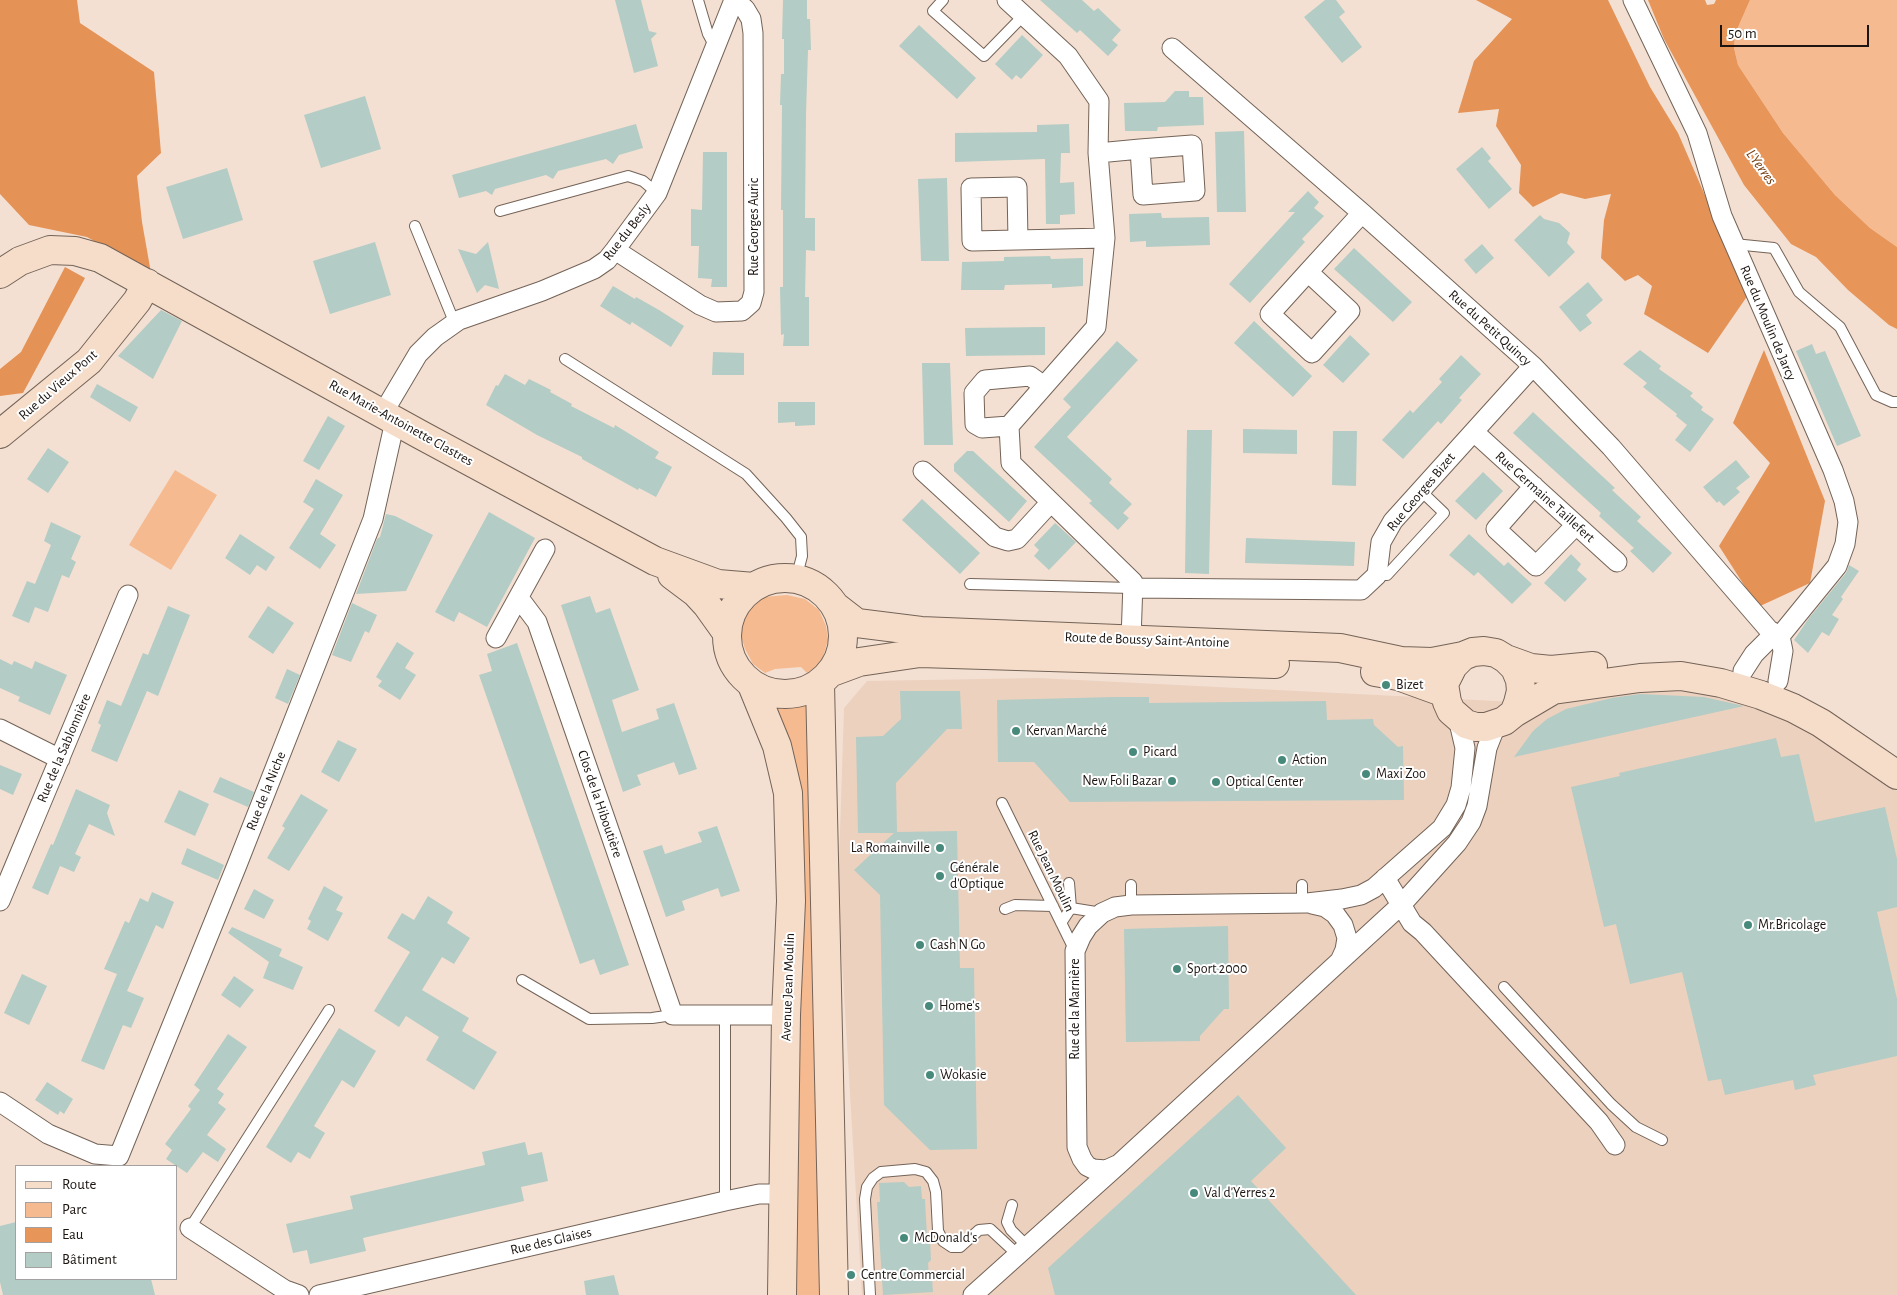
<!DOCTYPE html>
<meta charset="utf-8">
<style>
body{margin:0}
#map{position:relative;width:1897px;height:1295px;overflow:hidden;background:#f3e0d2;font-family:"Alegreya Sans",sans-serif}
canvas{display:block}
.legend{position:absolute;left:15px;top:1165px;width:162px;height:115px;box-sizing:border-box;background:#fff;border:1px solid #a4a1a0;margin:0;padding:6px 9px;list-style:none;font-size:15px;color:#1c1511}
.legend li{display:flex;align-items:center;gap:10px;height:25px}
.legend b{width:25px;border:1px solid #a4a1a0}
.scale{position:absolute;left:1720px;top:25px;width:149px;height:22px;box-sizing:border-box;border:2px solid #1c1511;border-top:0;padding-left:6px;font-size:15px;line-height:18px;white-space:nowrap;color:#1c1511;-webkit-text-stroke:4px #fff;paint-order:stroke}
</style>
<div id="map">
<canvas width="1897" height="1295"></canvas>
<ul class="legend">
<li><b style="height:6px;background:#f6ddca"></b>Route</li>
<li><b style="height:14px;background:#f6ba90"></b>Parc</li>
<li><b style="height:14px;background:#e79559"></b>Eau</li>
<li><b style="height:14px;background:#b3ccc5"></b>Bâtiment</li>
</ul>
<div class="scale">50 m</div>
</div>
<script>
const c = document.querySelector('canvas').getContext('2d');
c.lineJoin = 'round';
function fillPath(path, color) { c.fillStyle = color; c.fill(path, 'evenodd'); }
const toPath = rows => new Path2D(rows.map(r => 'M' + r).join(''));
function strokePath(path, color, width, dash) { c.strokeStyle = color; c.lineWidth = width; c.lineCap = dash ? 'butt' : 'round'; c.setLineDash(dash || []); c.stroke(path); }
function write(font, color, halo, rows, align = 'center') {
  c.font = font + ' "Alegreya Sans",sans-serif'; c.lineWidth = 4; c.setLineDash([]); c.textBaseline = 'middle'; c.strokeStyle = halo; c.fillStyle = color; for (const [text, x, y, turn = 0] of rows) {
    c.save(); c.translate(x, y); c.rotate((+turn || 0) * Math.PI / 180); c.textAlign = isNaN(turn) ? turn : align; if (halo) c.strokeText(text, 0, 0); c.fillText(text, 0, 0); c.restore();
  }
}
fillPath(toPath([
 [1038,678,1556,704,1635,691,1687,691,1730,698,1823,736,1897,791,1897,1295,862,1295,838,893,844,708,867,681]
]), '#ecd1bf');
fillPath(toPath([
 [1750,0,1897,0,1897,247,1870,228,1835,195,1783,133,1738,65,1734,48,1735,34],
 [175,470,217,495,171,570,129,545],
 [787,595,805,599,819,610,826,626,828,640,824,654,819,665,807,673,801,667,775,669,765,673,753,664,745,649,740,632,742,617,749,605,763,597],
 [812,705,823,1295,792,1295,776,707]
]), '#f6ba90');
fillPath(toPath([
 [0,0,77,0,80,23,154,72,161,153,137,176,142,222,151,273,87,237,29,225,0,194],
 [1476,0,1608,0,1650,87,1678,133,1748,295,1708,353,1644,314,1652,286,1638,275,1625,281,1601,258,1604,220,1611,194,1585,199,1561,193,1533,207,1519,193,1521,165,1496,126,1499,109,1458,113,1474,61,1512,19],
 [65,267,85,278,23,393,0,396,0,369,21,352],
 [1764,350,1825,501,1810,583,1758,607,1719,546,1770,463,1733,423]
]), '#e49256');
fillPath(toPath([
 [1648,0,1705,0,1707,5,1714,4,1716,0,1750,0,1735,34,1734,48,1738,65,1783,133,1835,195,1870,228,1897,247,1897,329,1889,325,1848,290,1816,257,1791,244,1744,185,1664,39]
]), '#e79559');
fillPath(toPath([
 [615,0,641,0,649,31,657,33,651,39,658,66,634,73],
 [783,0,807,0,807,19,810,19,811,50,808,50,806,114,805,218,815,218,815,251,806,250,805,297,809,297,809,346,783,346,784,334,781,335,780,287,783,287,783,210,781,210,782,105,780,105,781,74,784,74,784,39,782,39],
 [1040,0,1082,0,1094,11,1098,8,1121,30,1112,40,1118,45,1108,56,1080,30,1077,33],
 [1325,0,1336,0,1345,12,1339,17,1362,47,1342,63,1304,17],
 [919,25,976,78,957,99,899,46],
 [1022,35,1043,55,1021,79,1016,75,1012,80,995,64],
 [1175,91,1189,91,1189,97,1203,97,1204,125,1158,127,1157,131,1125,131,1124,103,1165,102],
 [365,96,381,149,321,168,304,115],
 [636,124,643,148,619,155,613,164,606,159,558,171,553,179,546,175,495,189,492,195,486,191,459,198,452,175],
 [1069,124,1070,153,1061,153,1060,183,1074,182,1075,214,1060,215,1060,224,1046,224,1045,159,955,162,955,133,1037,132,1037,125],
 [1244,131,1246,212,1217,212,1215,132],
 [1482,147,1491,158,1488,161,1512,189,1489,209,1456,169],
 [703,152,727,152,727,287,711,287,712,279,698,278,699,246,691,246,691,209,702,210],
 [227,168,243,220,183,239,166,187],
 [947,178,949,261,921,261,918,179],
 [1308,191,1319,202,1314,208,1324,216,1302,239,1305,242,1250,303,1229,284,1295,212,1288,212],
 [1161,213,1162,218,1209,217,1210,245,1146,247,1146,241,1130,242,1129,214],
 [1540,215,1544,219,1559,223,1570,233,1567,243,1575,252,1549,277,1514,240],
 [375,242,391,295,330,314,313,261],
 [488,242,499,289,485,285,477,293,458,249,476,254],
 [1482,244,1494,258,1476,274,1464,260],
 [1354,248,1412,302,1393,322,1334,269],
 [1050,256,1051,259,1083,258,1083,286,1052,288,1052,284,1005,285,1004,290,961,290,962,262,1004,261,1004,257],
 [1588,282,1603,300,1586,315,1592,323,1580,332,1559,307],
 [613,286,635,299,636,297,659,310,684,326,671,347,632,322,630,325,600,306],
 [161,310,182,321,153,379,118,356],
 [1254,321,1312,376,1293,397,1234,343],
 [1045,327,1045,355,966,356,965,328],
 [1350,335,1370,354,1343,383,1323,365],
 [1117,341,1138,360,1067,437,1112,479,1109,483,1132,504,1123,513,1129,518,1118,530,1089,503,1092,501,1034,447,1071,407,1063,399],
 [1812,344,1816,354,1825,351,1861,436,1837,446,1796,351],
 [1640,350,1661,366,1659,369,1693,393,1690,396,1703,407,1701,410,1714,419,1690,452,1675,440,1687,425,1676,416,1677,414,1643,387,1647,383,1623,364],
 [713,352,744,353,744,375,712,375],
 [1461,355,1481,374,1459,398,1462,400,1441,424,1438,421,1403,459,1382,440,1410,410,1413,413,1442,382,1439,379],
 [922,363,950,363,953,445,924,445],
 [505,374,525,385,529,379,551,390,550,392,572,404,571,406,614,428,615,425,659,452,655,458,672,467,656,497,639,488,638,490,582,459,582,457,537,435,486,405,496,385,498,386],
 [97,384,138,407,130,422,90,397],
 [778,402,815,402,815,425,795,426,795,422,778,423],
 [1533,412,1615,488,1612,490,1641,517,1637,521,1672,553,1653,573,1630,551,1634,548,1599,516,1601,513,1513,433],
 [328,416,345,426,319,470,303,461],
 [1243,429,1297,430,1297,454,1243,453],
 [1187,430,1212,430,1209,574,1185,573],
 [1333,431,1357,431,1356,486,1332,485],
 [48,448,69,462,48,493,27,479],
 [967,451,973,451,1027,501,1009,522,954,471,954,464],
 [1736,460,1750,477,1736,488,1740,492,1724,506,1719,501,1717,503,1703,487],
 [1483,472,1503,491,1476,520,1455,501],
 [316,479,343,495,320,534,336,545,320,569,289,548,314,509,303,502],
 [922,499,980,553,960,574,902,520],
 [489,512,535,538,487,627,459,612,454,622,435,612],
 [386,514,395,516,433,535,406,591,356,594,377,539,380,537],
 [51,522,81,536,71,559,76,562,69,578,62,575,48,612,35,607,29,623,12,616,27,581,35,584,51,545,44,541],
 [1055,523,1076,542,1049,570,1034,556,1039,550,1034,545],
 [240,534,275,557,266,571,257,565,250,575,225,558],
 [1469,534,1504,566,1508,562,1532,584,1512,604,1478,572,1474,576,1449,555],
 [1246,538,1355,542,1354,566,1245,563],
 [1571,554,1581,564,1577,570,1587,579,1565,602,1544,583],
 [1849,565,1859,571,1841,597,1843,599,1832,615,1839,619,1829,636,1822,632,1808,653,1794,640,1809,618,1846,573],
 [590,596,596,613,610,608,639,690,612,700,622,732,659,719,656,709,674,703,697,769,679,775,674,762,637,775,641,785,623,792,561,605],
 [352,603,377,615,369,633,365,631,351,662,332,655],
 [168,606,190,615,158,696,147,691,117,762,91,751,101,725,98,723,107,700,121,706,143,653,148,655],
 [268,606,294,623,273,654,248,637],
 [397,642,414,653,405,668,416,675,400,700,378,686,382,681,376,677],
 [517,643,629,965,600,975,594,959,580,964,479,675,492,671,487,654],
 [0,659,12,665,14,661,32,669,35,661,67,675,50,715,18,701,20,697,0,688],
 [287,669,300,675,288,704,275,698],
 [900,691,960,691,962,729,947,729,896,783,897,832,957,831,960,968,974,968,977,1149,930,1150,884,1105,880,895,854,870,894,833,858,833,856,737,883,736,901,719],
 [1640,694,1704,697,1744,706,1514,757,1533,731,1547,719,1566,709,1612,698],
 [1115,697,1149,697,1149,703,1326,701,1327,720,1373,719,1374,725,1398,747,1403,746,1404,800,1070,802,1034,762,998,762,997,700],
 [1776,738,1781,757,1799,754,1815,822,1885,807,1897,859,1897,907,1877,912,1897,999,1897,1056,1813,1075,1816,1085,1795,1090,1793,1080,1725,1095,1721,1079,1708,1081,1682,972,1630,984,1616,924,1604,927,1571,787,1620,776,1619,773],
 [338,740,357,749,339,782,321,772],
 [0,765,22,774,13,795,0,789],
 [220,777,254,792,248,807,213,792],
 [76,789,110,805,107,813,115,836,89,824,75,854,81,857,74,872,60,866,48,895,32,888,51,844,53,845],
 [179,790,209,804,195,836,164,822],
 [301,794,328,810,289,871,267,858,285,828,282,826],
 [717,826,740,891,721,897,718,888,682,901,685,910,666,917,643,851,662,845,665,854,702,842,698,832],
 [187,848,224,865,218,880,181,864],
 [324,886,343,897,336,910,343,913,328,941,307,929,311,921,308,919],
 [254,889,274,900,264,919,244,909],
 [152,892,174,902,163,929,156,925,127,991,144,998,131,1028,123,1025,104,1070,81,1061,117,974,104,969,125,921,129,923,140,898,148,902],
 [428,896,453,912,447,923,470,938,454,964,442,957,422,990,469,1018,462,1031,497,1052,474,1090,426,1060,439,1037,406,1016,399,1027,374,1011,410,952,387,938,402,913,414,920],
 [1228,926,1229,1009,1224,1009,1200,1036,1200,1041,1126,1042,1124,929],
 [232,927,282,949,279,956,303,967,293,990,263,978,269,962,228,933],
 [22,974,47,986,29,1025,4,1013],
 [234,976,254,990,240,1008,221,995],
 [339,1028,376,1051,354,1088,342,1080,314,1126,325,1133,310,1159,298,1152,291,1163,266,1147],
 [228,1034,247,1047,217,1089,224,1094,218,1103,226,1109,207,1135,226,1149,218,1162,203,1152,187,1173,166,1159,172,1150,165,1144,191,1109,188,1106,200,1090,194,1085],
 [47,1082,73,1099,64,1114,60,1111,58,1115,35,1100],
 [1238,1095,1286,1148,1251,1181,1356,1295,1055,1295,1048,1268],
 [525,1142,528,1155,542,1152,548,1181,521,1187,524,1201,363,1238,366,1251,310,1264,307,1250,293,1253,286,1224,353,1209,350,1196,485,1165,482,1152],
 [904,1182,909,1187,921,1186,922,1199,925,1199,927,1237,930,1240,931,1260,928,1263,929,1276,932,1278,933,1292,883,1295,877,1202,880,1202,879,1183],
 [16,1222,16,1279,151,1279,155,1295,3,1295,0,1282,0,1226],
 [614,1275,619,1295,586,1295,584,1281]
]), '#b3ccc5');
const lane = toPath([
 [698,0,708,34,715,47],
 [943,0,933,11,984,56,1024,15],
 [500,211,628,176,643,181,657,193],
 [415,226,455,324],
 [1734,244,1774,248,1799,292,1840,327,1876,395,1892,402,1897,402],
 [565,359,746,474,786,518,801,537,802,556,796,579],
 [1377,575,1387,575,1444,513,1421,491],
 [970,584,1132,588],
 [1002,803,1075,951],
 [1302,885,1302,903],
 [1131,905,1131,885],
 [1071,908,1102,913],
 [1005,909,1015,905,1053,906],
 [1061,923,1071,908,1069,883],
 [522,980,589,1019,652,1018,673,1015],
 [1504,987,1611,1104,1636,1127,1662,1140],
 [725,1201,725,1015],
 [1012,1205,1007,1222,1011,1230,1028,1247],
 [190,1228,329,1010],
 [870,1295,865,1199,867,1187,873,1178,881,1172,915,1169,926,1172,933,1181,936,1192,938,1231,943,1241,952,1247,960,1247,979,1230,990,1229,1018,1255]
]);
const street = toPath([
 [1007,0,1068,56,1099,101,1098,153,1105,238,1096,327,1009,426,1011,463,1133,582,1131,640],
 [1633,0,1697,133,1722,216,1833,470,1844,501,1848,522,1845,544,1837,566,1780,636],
 [1172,48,1362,213,1533,366,1611,447,1769,630,1780,636],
 [1098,153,1140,149,1192,145,1195,191,1143,195,1140,149],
 [1018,240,1017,187,971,188,972,241,1105,238],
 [615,250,700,305,716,312,742,311,751,303,754,292,753,33,751,19,745,9,735,0],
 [1308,272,1350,311,1312,353,1270,314,1308,272,1362,213],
 [383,413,418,354,435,337,459,320,542,291,594,269,607,260,615,250,657,193,734,0],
 [1009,426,982,428,975,424,974,393,985,380,1030,376,1044,386],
 [1474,432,1617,562],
 [923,471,995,537,1008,541,1017,539,1051,502],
 [1534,486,1496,529,1536,566,1576,525],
 [1132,588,1361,590,1377,575,1381,542,1393,521,1533,366],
 [519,598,537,622,673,1015,786,1015],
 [496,638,545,549],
 [1743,671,1754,654,1768,640,1780,636],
 [1778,681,1783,651,1780,636],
 [0,729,60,759],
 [1385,878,1412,923,1423,932,1599,1122,1615,1145],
 [0,901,128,595],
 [1312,904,1325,907,1335,914,1343,925,1347,938,1345,950,1340,961],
 [0,1102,48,1134,95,1154,119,1156,237,865,373,519,395,421],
 [1117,1165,1106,1170,1093,1169,1087,1166,1082,1159,1077,1147,1075,951,1081,937,1088,926,1102,913,1115,907,1131,905,1307,903,1342,899,1361,895,1374,888,1442,828,1456,805,1461,788,1465,748,1458,718],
 [190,1228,285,1290,299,1295],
 [319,1295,725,1201,759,1194,784,1194],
 [973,1295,1118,1165,1402,904,1457,843,1471,822,1477,806,1487,748,1496,725]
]);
const secondary = toPath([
 [0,274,20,261,50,250,75,251,100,258,421,435,655,561,718,584,754,587],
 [0,434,89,361,137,301,147,283],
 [672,575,696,593,707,605,727,633],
 '727 636a58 58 0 1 1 116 0a58 58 0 1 1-116 0Z',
 [835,606,857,623,921,631,1340,648,1401,661,1432,662,1463,656,1473,652,1484,651,1496,653,1506,659,1515,668,1520,680,1521,691,1518,703,1514,713,1504,721,1486,727,1476,727,1466,724,1451,711,1447,702,1444,684,1453,666,1463,656],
 [1506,659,1531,668,1551,670,1593,666],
 [832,672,859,662,920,653,1275,664],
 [1375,672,1398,676,1445,693],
 [820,684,834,1295],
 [752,685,777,746,788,793,791,901,786,1015,782,1295],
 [1514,713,1553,690,1640,678,1681,676,1721,683,1761,695,1793,708,1821,723,1897,775]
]);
strokePath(lane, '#746357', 12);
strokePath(street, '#746357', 21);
strokePath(secondary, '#746357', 30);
strokePath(lane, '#fff', 10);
strokePath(street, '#fff', 19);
strokePath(secondary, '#f6ddca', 28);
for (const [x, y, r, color] of [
 [1386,685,5,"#47897b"],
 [1016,731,5,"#47897b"],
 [1133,752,5,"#47897b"],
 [1282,760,5,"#47897b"],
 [1366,774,5,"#47897b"],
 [1172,781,5,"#47897b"],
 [1216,782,5,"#47897b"],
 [940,848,5,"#47897b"],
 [940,876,5,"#47897b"],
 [1748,925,5,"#47897b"],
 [920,945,5,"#47897b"],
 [1177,969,5,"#47897b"],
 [929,1006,5,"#47897b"],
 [930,1075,5,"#47897b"],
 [1194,1193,5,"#47897b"],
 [904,1238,5,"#47897b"],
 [851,1275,5,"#47897b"]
]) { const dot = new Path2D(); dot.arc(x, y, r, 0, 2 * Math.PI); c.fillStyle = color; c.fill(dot); strokePath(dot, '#fff', 2); }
write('14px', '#1c1511', '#fff', [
 ["Rue Georges Auric",754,227,-90],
 ["Rue du Besly",627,232,-52],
 ["Rue du Moulin de Jarcy",1768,323,67],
 ["Rue du Petit Quincy",1490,328,42],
 ["Rue du Vieux Pont",58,385,-41],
 ["Rue Marie-Antoinette Clastres",401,423,29],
 ["Rue Georges Bizet",1421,492,-50],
 ["Rue Germaine Taillefert",1545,497,42],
 ["Route de Boussy Saint-Antoine",1147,640,2],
 ["Rue de la Sablonnière",64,748,-67],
 ["Rue de la Niche",266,791,-68],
 ["Clos de la Hiboutière",600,804,71],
 ["Rue Jean Moulin",1051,871,64],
 ["Avenue Jean Moulin",788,987,-88],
 ["Rue de la Marnière",1075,1009,-90],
 ["Rue des Glaises",551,1241,-13]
]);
write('14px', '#1c1511', '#fff', [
 ["Bizet",1396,685],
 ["Kervan Marché",1026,731],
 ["Picard",1143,752],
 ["Action",1292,760],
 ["Maxi Zoo",1376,774],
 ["New Foli Bazar",1162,781,"right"],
 ["Optical Center",1226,782],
 ["La Romainville",930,848,"right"],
 ["Générale",950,868],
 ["d'Optique",950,884],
 ["Mr.Bricolage",1758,925],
 ["Cash N Go",930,945],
 ["Sport 2000",1187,969],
 ["Home's",939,1006],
 ["Wokasie",940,1075],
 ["Val d'Yerres 2",1204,1193],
 ["McDonald's",914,1238],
 ["Centre Commercial",861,1275]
], 'left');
write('italic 15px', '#784317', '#fff', [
 ["L'Yerres",1761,167,54]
]);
</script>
